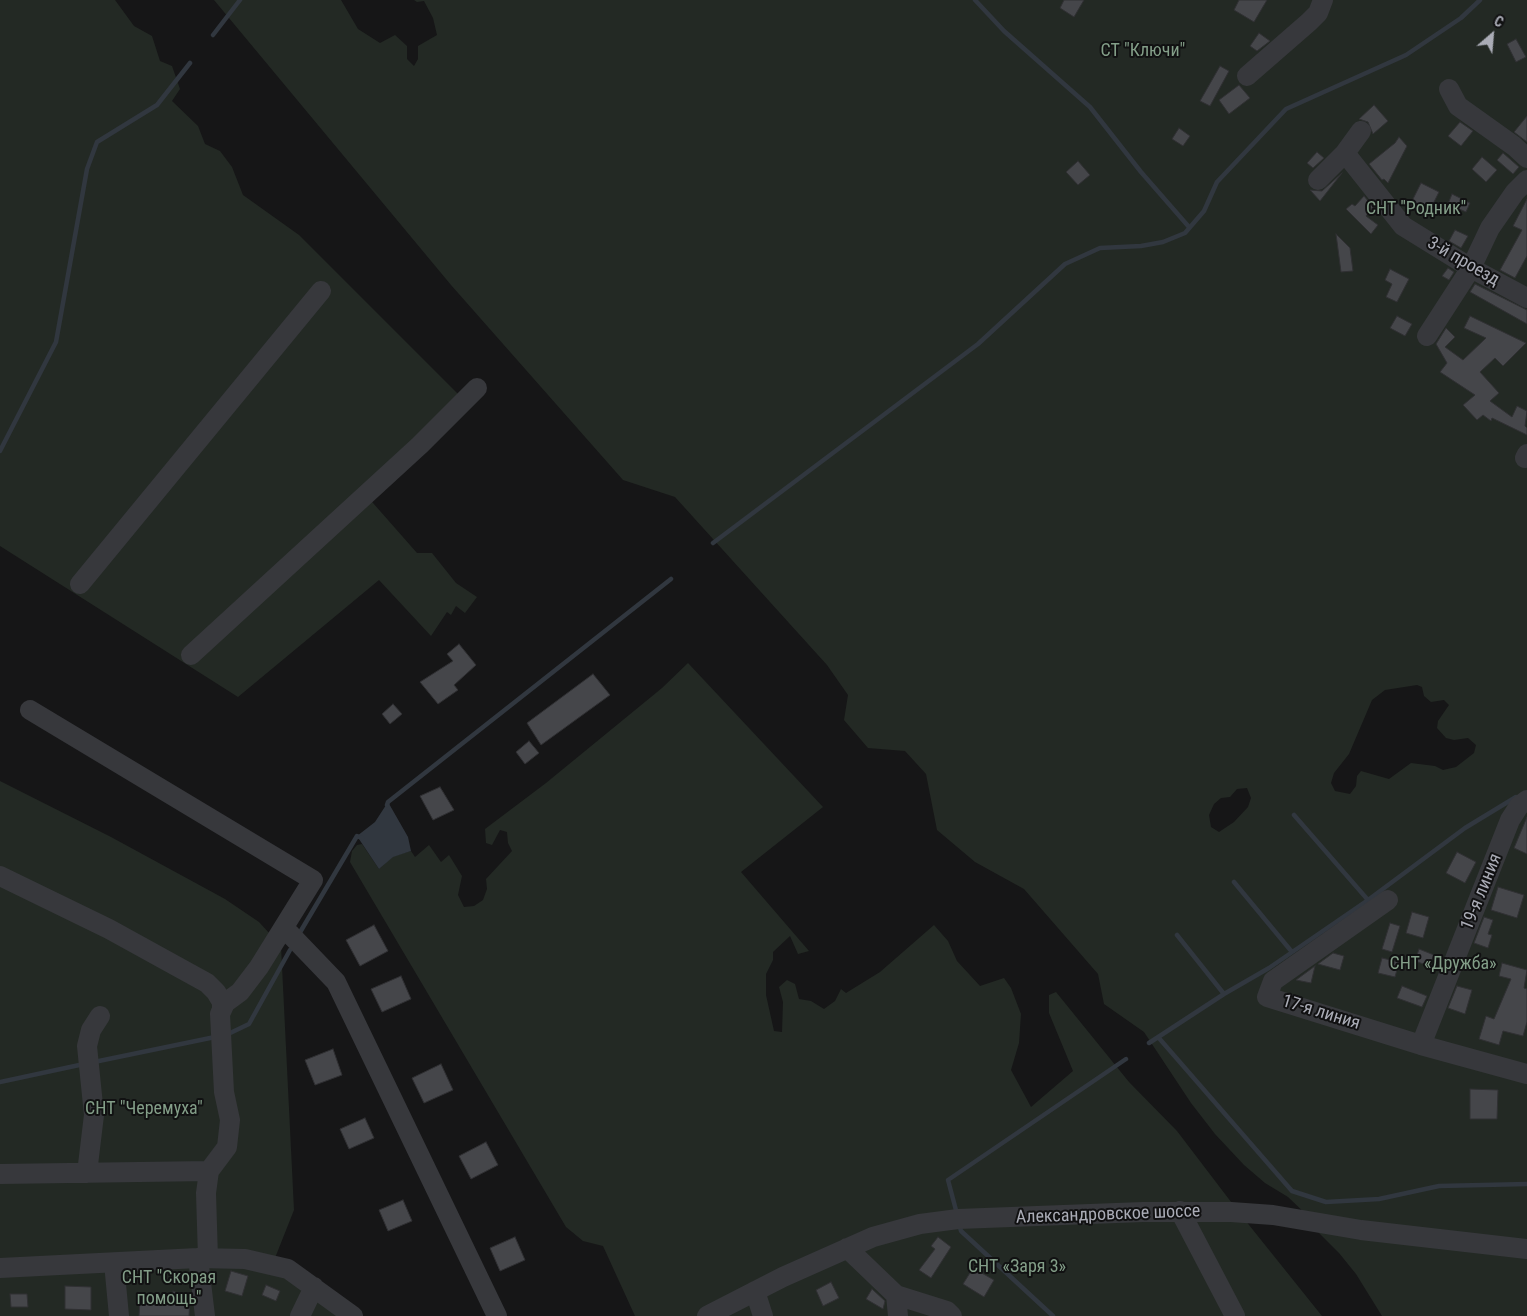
<!DOCTYPE html>
<meta charset="utf-8">
<style>
body{margin:0}
#map{position:relative;width:1527px;height:1316px;overflow:hidden;background:#161617;font-family:"Roboto Condensed",sans-serif}
canvas{display:block}
.north{position:absolute;left:1467px;top:10px;width:50px;height:50px;-webkit-text-stroke:4px #111112;paint-order:stroke;rotate:27deg;font-size:14px;font-weight:700;line-height:20px;text-align:center;color:#aaacb6}
.north::after{content:'';display:block;margin:auto;width:18px;height:22px;background:#aaacb6;clip-path:polygon(50% 0,100% 100%,50% 72%,0 100%)}
</style>
<div id="map">
<canvas width="1527" height="1316"></canvas>
<div class="north">С</div>
</div>
<script>
const c = document.querySelector('canvas').getContext('2d');
c.lineJoin = 'round';
function fillPath(path, color) { c.fillStyle = color; c.fill(path, 'evenodd'); }
const toPath = rows => new Path2D(rows.map(r => 'M' + r).join(''));
function strokePath(path, color, width, dash) { c.strokeStyle = color; c.lineWidth = width; c.lineCap = dash ? 'butt' : 'round'; c.setLineDash(dash || []); c.stroke(path); }
function write(font, color, halo, rows, align = 'center') {
  c.font = font + ' "Roboto Condensed",sans-serif'; c.lineWidth = 4; c.setLineDash([]); c.textBaseline = 'middle'; c.strokeStyle = halo; c.fillStyle = color; for (const [text, x, y, turn = 0] of rows) {
    c.save(); c.translate(x, y); c.rotate((+turn || 0) * Math.PI / 180); c.textAlign = isNaN(turn) ? turn : align; if (halo) c.strokeText(text, 0, 0); c.fillText(text, 0, 0); c.restore();
  }
}
fillPath(toPath([
 [0,0,115,0,134,26,152,36,160,61,172,66,180,89,172,101,198,126,205,144,220,151,232,167,243,195,299,235,460,396,366,495,417,553,432,553,456,583,477,597,465,613,456,606,451,615,447,612,431,636,379,580,238,697,0,546],
 [214,0,341,0,358,29,380,43,395,35,407,46,407,59,414,66,418,59,418,46,437,35,433,18,424,1,417,2,414,0,1527,0,1527,1316,1382,1316,1356,1274,1339,1253,1314,1228,1311,1219,1288,1197,1265,1183,1244,1165,1215,1134,1191,1103,1144,1032,1104,1004,1098,974,1024,889,975,862,937,830,926,774,905,751,868,748,844,720,848,695,827,665,675,497,623,480,451,285],
 [1417,685,1422,687,1424,696,1431,702,1444,700,1449,705,1438,721,1437,728,1446,738,1454,740,1468,738,1476,745,1474,753,1456,767,1443,770,1435,766,1411,763,1389,779,1361,771,1357,776,1356,786,1350,794,1335,791,1331,783,1334,773,1349,754,1372,700,1385,690],
 [1247,788,1251,798,1248,807,1234,822,1219,832,1211,827,1209,815,1214,804,1221,798,1230,797,1237,789],
 [688,663,823,807,741,872,809,951,798,954,790,936,773,952,773,960,766,974,766,995,774,1031,782,1032,783,1002,779,987,787,980,795,984,799,999,811,1001,824,1009,835,1001,841,989,846,993,880,972,934,925,948,941,957,961,980,986,1004,978,1011,988,1021,1014,1019,1043,1011,1070,1031,1107,1073,1071,1049,1013,1049,995,1056,992,1129,1082,1177,1131,1241,1215,1322,1316,635,1316,603,1246,583,1241,566,1227,350,862,352,851,357,845,362,844,379,869,393,856,411,851,415,857,429,845,441,862,449,855,462,876,458,895,464,907,474,906,483,900,487,889,486,879,512,851,508,843,507,832,500,830,492,845,486,843,485,829,546,783,662,688],
 [0,781,111,837,225,899,259,922,281,946,294,1210,275,1258,0,1263],
 [197,1258,288,1269,353,1316,0,1316,0,1269]
]), '#232924');
fillPath(toPath([
 [388,802,408,837,411,851,393,857,379,869,357,836,375,822]
]), '#31373f');
strokePath(toPath([
 [975,0,1004,31,1090,107,1141,172,1189,227],
 [213,35,240,0],
 [0,451,56,342,87,169,97,142,157,105,190,63],
 [713,543,978,344,1065,264,1100,248,1141,246,1163,242,1185,233,1204,211,1217,182,1286,109,1406,55,1461,18,1480,0],
 [387,805,388,802,671,579],
 [1294,815,1368,900],
 [1234,882,1292,952],
 [299,934,357,836,362,838],
 [1177,935,1224,994],
 [226,1035,249,1024,290,950],
 [1158,1037,1292,1191,1326,1202,1379,1199,1439,1186,1527,1184],
 [1149,1043,1224,994,1269,968,1368,900,1465,828,1516,797],
 [94,1062,215,1037],
 [0,1082,84,1064],
 [957,1214,948,1180,1126,1059],
 [959,1224,961,1231,1053,1316]
]), '#31373f', 4.5);
const building = toPath([
 [1064,0,1084,0,1074,17,1060,8,1064,0],
 [1239,0,1267,0,1254,22,1234,10,1239,0],
 [1259,33,1270,41,1257,51,1250,46,1259,33],
 [1516,39,1526,57,1516,62,1507,44,1516,39],
 [1220,66,1229,71,1210,106,1200,101,1220,66],
 [1239,85,1250,98,1229,114,1219,100,1239,85],
 [1374,105,1388,121,1373,134,1368,122,1359,119,1374,105],
 [1527,116,1527,142,1514,132,1527,116],
 [1460,122,1473,131,1461,146,1448,136,1460,122],
 [1179,128,1190,136,1183,146,1172,139,1179,128],
 [1399,137,1407,146,1388,183,1384,179,1382,180,1369,164,1395,143,1399,137],
 [1317,152,1324,158,1313,168,1307,163,1317,152],
 [1503,153,1519,167,1513,174,1497,160,1503,153],
 [1482,157,1497,170,1486,182,1472,169,1482,157],
 [1078,161,1090,175,1078,185,1066,172,1078,161],
 [1342,173,1320,201,1310,190,1322,191,1342,173],
 [1421,183,1439,192,1428,214,1410,205,1421,183],
 [1452,194,1470,203,1466,212,1448,204,1452,194],
 [1364,196,1373,207,1366,216,1378,225,1371,234,1346,209,1352,204,1355,206,1364,196],
 [1527,199,1527,256,1515,278,1500,270,1522,230,1513,226,1527,199],
 [1455,230,1468,236,1461,248,1449,241,1455,230],
 [1336,234,1350,248,1353,271,1341,272,1336,234],
 [1448,268,1454,272,1449,280,1442,276,1448,268],
 [1390,269,1409,279,1397,302,1386,297,1392,284,1385,280,1390,269],
 [1475,284,1527,310,1527,324,1470,292,1475,284],
 [1397,316,1412,324,1405,336,1390,328,1397,316],
 [1470,316,1526,343,1503,366,1495,358,1480,372,1499,393,1490,401,1512,417,1517,406,1527,411,1525,426,1527,428,1527,435,1492,418,1491,421,1483,415,1477,420,1463,405,1475,395,1440,372,1447,363,1436,344,1446,328,1455,337,1445,347,1463,360,1486,338,1464,328,1470,316],
 [459,644,476,665,454,685,458,690,438,704,420,682,453,661,447,654,459,644],
 [593,674,610,695,541,745,527,723,593,674],
 [393,704,402,714,390,724,382,714,393,704],
 [529,741,539,753,525,764,516,752,529,741],
 [440,787,454,810,433,820,420,796,440,787],
 [1527,817,1527,854,1514,848,1527,817],
 [1457,852,1476,862,1465,883,1446,873,1457,852],
 [1498,887,1524,895,1517,918,1491,910,1498,887],
 [1412,912,1429,917,1423,938,1406,933,1412,912],
 [1484,917,1493,920,1488,934,1492,935,1488,948,1474,943,1484,917],
 [1390,923,1400,926,1392,952,1382,949,1390,923],
 [374,925,388,951,360,966,346,940,374,925],
 [1419,949,1434,955,1429,966,1415,961,1419,949],
 [1333,953,1344,956,1340,970,1318,964,1333,953],
 [1382,958,1399,962,1395,977,1378,973,1382,958],
 [1502,963,1527,970,1524,988,1527,989,1527,1022,1523,1036,1503,1031,1499,1045,1479,1039,1486,1016,1494,1019,1511,979,1499,976,1502,963],
 [1315,966,1311,983,1296,980,1315,966],
 [401,976,411,999,382,1012,371,989,401,976],
 [1402,986,1427,996,1422,1007,1397,998,1402,986],
 [1457,986,1472,990,1465,1014,1448,1008,1457,986],
 [333,1049,342,1075,315,1085,305,1060,333,1049],
 [441,1064,453,1090,424,1103,412,1078,441,1064],
 [1470,1089,1498,1090,1497,1119,1470,1119,1470,1089],
 [365,1118,374,1138,349,1149,340,1129,365,1118],
 [486,1142,498,1165,471,1179,459,1156,486,1142],
 [403,1200,412,1221,388,1231,379,1210,403,1200],
 [515,1237,525,1260,500,1271,490,1248,515,1237],
 [938,1237,951,1247,931,1278,919,1270,935,1249,931,1246,938,1237],
 [973,1268,994,1280,984,1297,963,1284,973,1268],
 [231,1271,248,1276,242,1296,225,1291,231,1271],
 [831,1282,839,1298,823,1306,816,1290,831,1282],
 [266,1285,280,1291,276,1301,262,1295,266,1285],
 [65,1286,91,1287,91,1310,65,1309,65,1286],
 [872,1289,885,1301,883,1309,866,1299,872,1289],
 [173,1291,190,1299,189,1316,139,1316,140,1299,172,1301,173,1291],
 [10,1294,27,1294,28,1307,11,1307,10,1294]
]);
fillPath(building, '#45464a');
strokePath(building, '#303033', 1);
strokePath(toPath([
 [1247,76,1309,22,1318,13,1323,0],
 [1449,89,1458,106,1514,146,1527,158],
 [1345,153,1403,226,1471,268,1527,298],
 [1318,180,1345,153,1361,131],
 [1427,336,1471,268,1490,228,1515,192,1527,180],
 [1525,458,1527,454],
 [80,584,321,291],
 [191,655,420,445,477,388],
 [30,710,313,880,259,967,240,992,225,1003,220,1014,224,1092,230,1120,227,1147,209,1171,206,1193,208,1258],
 [0,876,109,929,207,983,216,992,222,1002,222,1009],
 [1388,900,1273,981,1267,997,1421,1045,1527,1074],
 [288,932,336,982,497,1316],
 [1421,1045,1510,820,1519,806,1527,800],
 [87,1173,94,1115,87,1046,91,1030,100,1016],
 [0,1174,209,1171],
 [1180,1211,1235,1316],
 [847,1248,896,1295,947,1311,952,1316],
 [198,1258,205,1316],
 [114,1263,119,1316],
 [0,1268,198,1258,245,1259,288,1269,353,1316],
 [755,1291,763,1316],
 [896,1295,898,1316],
 [300,1316,314,1287],
 [707,1316,783,1277,873,1237,920,1224,958,1219,1143,1212,1231,1212,1273,1215,1361,1230,1527,1249]
]), '#37383c', 20);
write('18px', '#839e88', '#111112', [
 ["СТ \"Ключи\"",1143,51],
 ["СНТ ''Родник''",1416,209],
 ["СНТ «Дружба»",1443,964],
 ["СНТ \"Черемуха\"",144,1109],
 ["СНТ «Заря 3»",1017,1267],
 ["СНТ \"Скорая",169,1278],
 ["помощь\"",169,1299]
]);
write('18px', '#aaacb6', '#111112', [
 ["3-й проезд",1463,262,30],
 ["19-я линия",1482,892,-68],
 ["17-я линия",1321,1013,17],
 ["Александровское шоссе",1108,1215,-2]
]);
</script>
